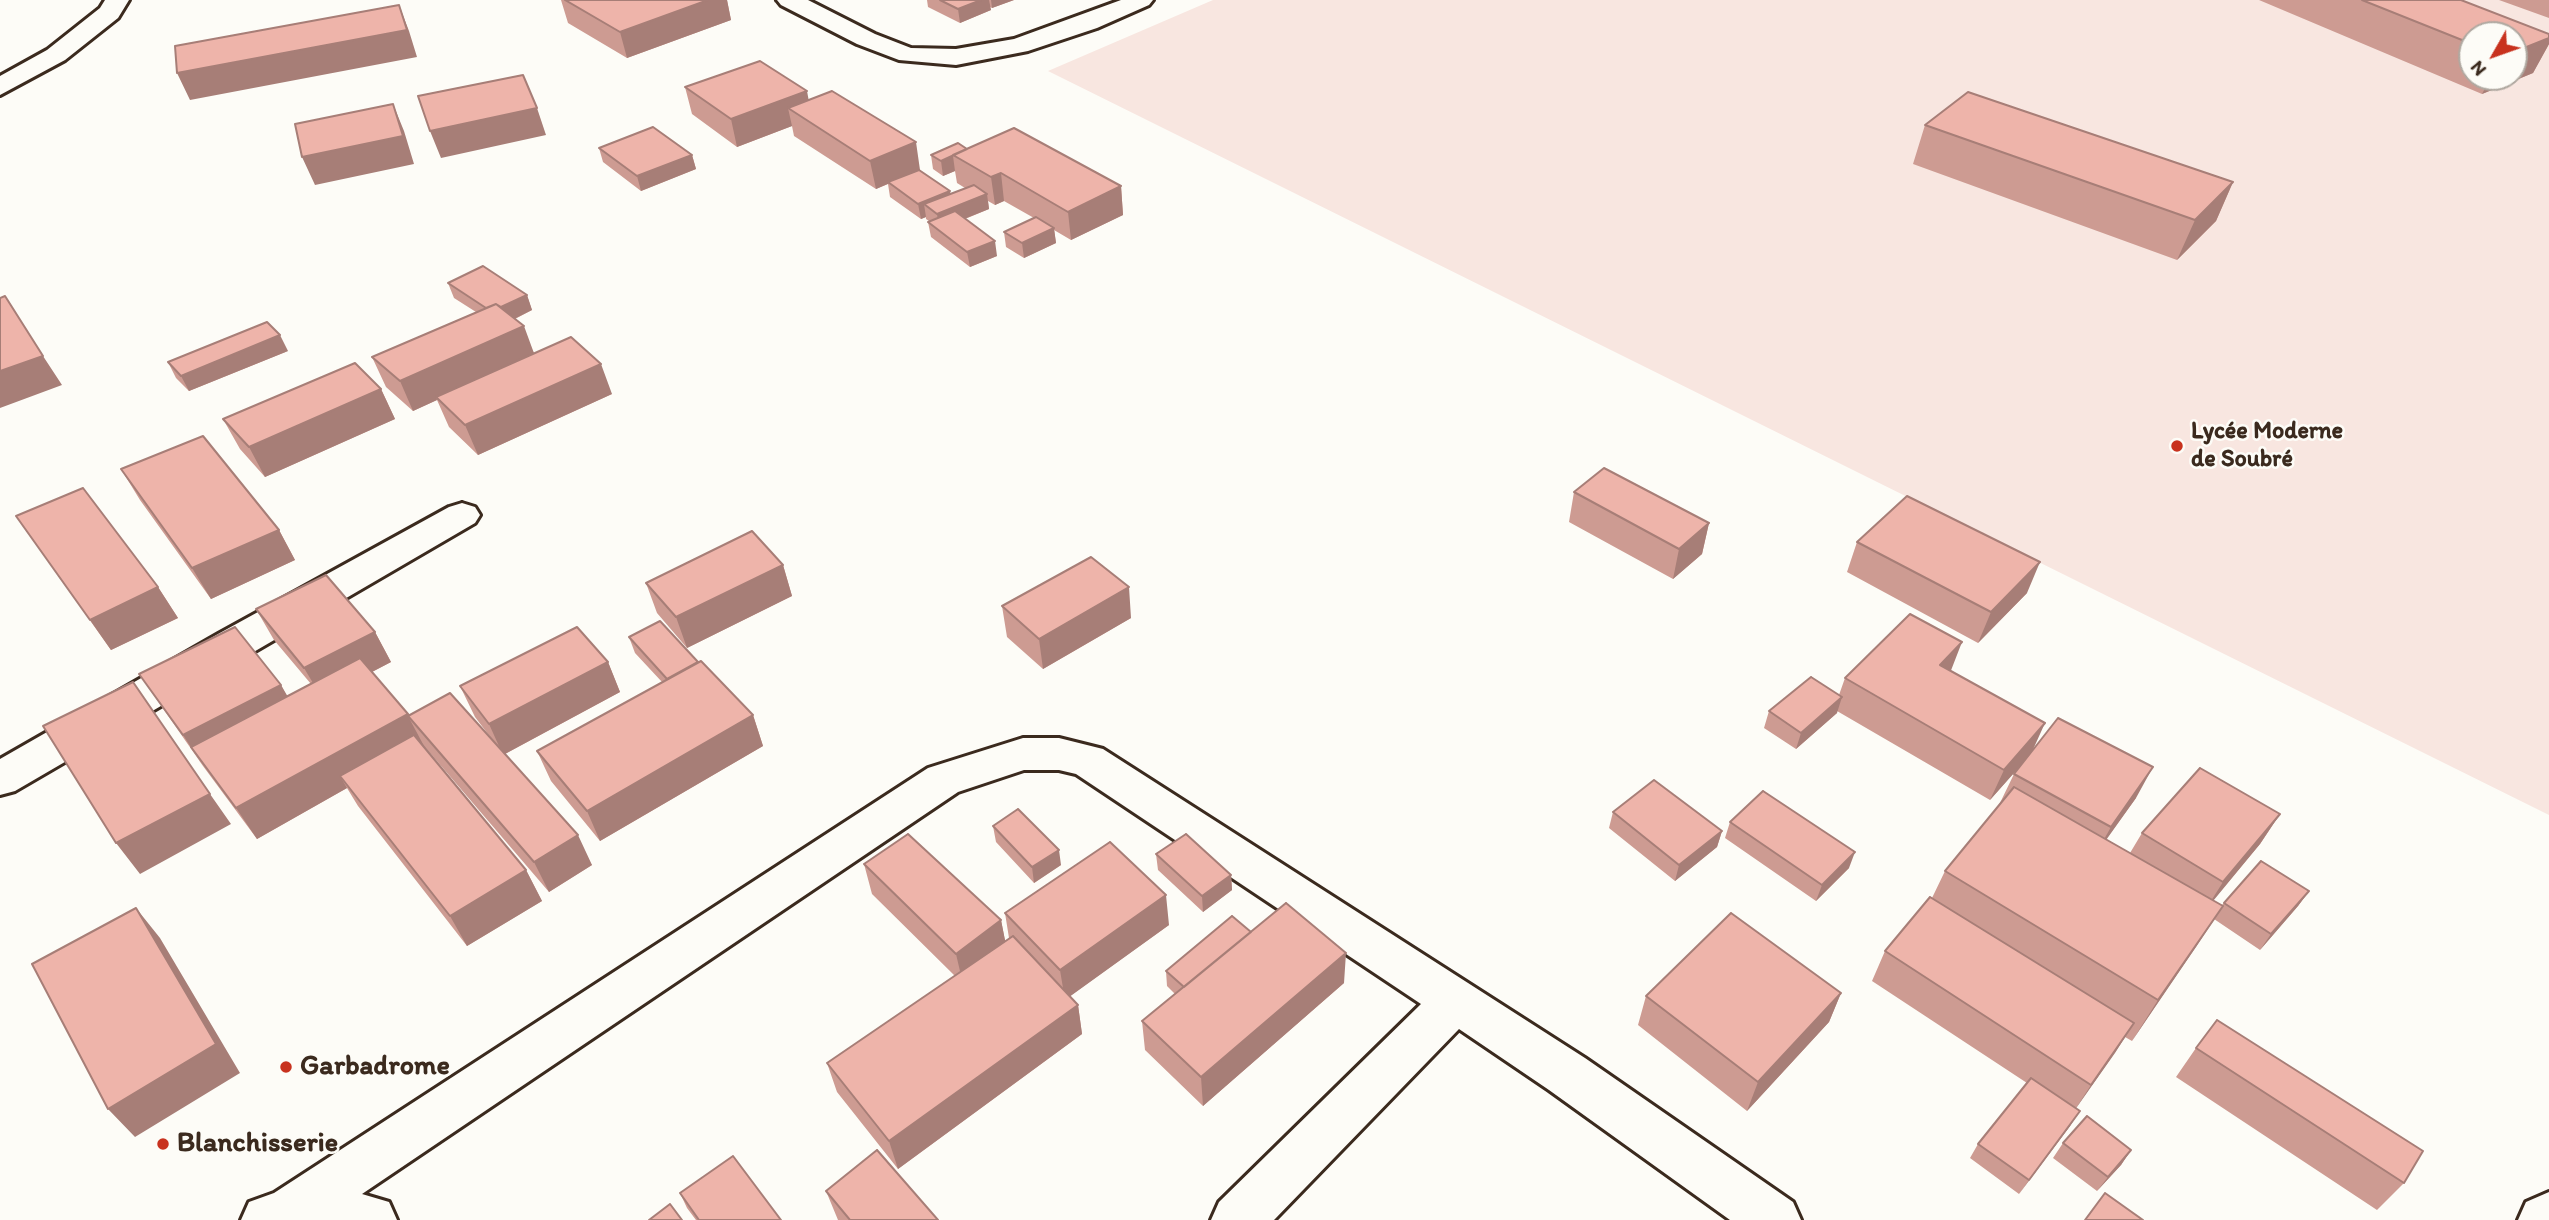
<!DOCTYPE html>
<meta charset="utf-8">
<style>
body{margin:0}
#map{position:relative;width:2549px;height:1220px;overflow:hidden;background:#fdfcf7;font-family:Itim,sans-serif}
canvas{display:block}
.north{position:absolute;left:2458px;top:21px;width:70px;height:70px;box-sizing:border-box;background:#fdfcf7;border:2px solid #afa8a0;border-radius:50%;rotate:230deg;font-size:19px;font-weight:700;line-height:28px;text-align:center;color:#3b2a1e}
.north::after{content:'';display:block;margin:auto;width:24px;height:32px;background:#c8321e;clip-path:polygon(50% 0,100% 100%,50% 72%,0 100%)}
</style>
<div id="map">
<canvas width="2549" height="1220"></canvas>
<div class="north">N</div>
</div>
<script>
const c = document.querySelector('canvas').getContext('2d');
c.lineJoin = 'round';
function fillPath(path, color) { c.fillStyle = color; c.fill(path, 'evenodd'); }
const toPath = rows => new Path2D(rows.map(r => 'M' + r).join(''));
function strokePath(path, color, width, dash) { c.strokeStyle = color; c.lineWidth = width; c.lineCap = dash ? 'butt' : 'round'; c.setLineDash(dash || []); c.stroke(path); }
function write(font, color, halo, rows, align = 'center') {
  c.font = font + ' Itim,sans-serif'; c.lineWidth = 5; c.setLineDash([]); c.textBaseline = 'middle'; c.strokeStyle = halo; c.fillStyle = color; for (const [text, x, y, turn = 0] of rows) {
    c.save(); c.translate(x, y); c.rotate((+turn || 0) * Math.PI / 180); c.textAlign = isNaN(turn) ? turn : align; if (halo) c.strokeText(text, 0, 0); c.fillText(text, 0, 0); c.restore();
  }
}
fillPath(toPath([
 [1213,0,2549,0,2549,815,1048,71],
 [2472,35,2514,35,2514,77,2472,77]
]), '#f8e6e0');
const minor = toPath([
 [105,0,129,0,118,18,65,60,0,95,0,76,47,50,100,8,105,0],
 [462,503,475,507,480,515,475,523,15,791,0,795,0,759,218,634,449,507,462,503],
 [1023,738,1059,738,1103,749,1585,1058,1793,1202,1801,1220,1730,1220,1549,1090,1459,1029,1274,1220,1211,1220,1219,1202,1421,1004,1076,774,1059,770,1024,770,958,792,362,1194,389,1202,397,1220,241,1220,249,1202,274,1193,928,768,1023,738],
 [2549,1192,2549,1220,2518,1220,2526,1202,2549,1192]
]);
const tertiary = toPath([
 [777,0,808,0,875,34,911,48,956,49,1014,39,1121,0,1153,0,1149,5,1097,28,1028,51,956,65,899,60,857,44,781,5,777,0]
]);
strokePath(minor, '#3b2a1e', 6);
strokePath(tertiary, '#3b2a1e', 6);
fillPath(minor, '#fdfcf7');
fillPath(tertiary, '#fdfcf7');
fillPath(toPath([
 [561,0,727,0,731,20,627,58,568,23],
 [927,0,1014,0,992,8,990,7,991,10,960,23,928,7],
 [2259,0,2461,0,2549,34,2549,44,2533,73,2482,94],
 [2472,35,2514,35,2514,77,2472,77],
 [2499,0,2549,0,2549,18],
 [685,87,808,100,920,170,951,194,965,188,957,183,955,171,943,176,933,169,931,155,967,149,1121,186,1123,215,1071,240,1054,230,1056,243,1024,258,1006,247,1004,232,1034,218,1004,201,995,205,988,201,989,209,965,219,997,256,970,267,931,237,928,222,929,221,926,219,926,217,921,219,890,197,888,184,876,189,794,136,792,126,737,147,692,114],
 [1925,125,2233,182,2216,221,2177,260,1913,164],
 [599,148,692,155,696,169,641,191,603,162],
 [448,283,527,295,532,310,515,319,534,353,612,394,478,455,449,427,437,400,413,411,386,387,372,357,476,312,454,298],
 [288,351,189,391,176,378,168,362],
 [381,389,395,419,265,477,240,449,223,419],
 [121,469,279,530,295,560,211,599,140,500],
 [1574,492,1709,523,1702,554,1673,579,1569,522],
 [16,516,158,587,178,618,111,650],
 [1857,542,2027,593,1978,643,1847,572],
 [783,565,792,596,687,648,657,613,646,583],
 [1002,606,1131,618,1043,669,1007,637],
 [256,609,375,632,391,662,372,672,409,715,494,742,475,717,460,686,608,662,620,692,505,754,592,865,549,892,424,746,526,870,542,901,467,946,358,806,347,788,257,839,203,766,139,674,281,685,287,697,311,684,274,640],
 [629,637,698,662,753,715,763,746,600,841,551,781,537,751,662,682,635,653],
 [1950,670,2031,752,2136,798,2106,839,2130,853,2142,833,2280,814,2260,844,2213,900,2222,905,2224,903,2309,891,2298,906,2260,950,2214,919,2132,1041,2125,1037,2076,1108,2070,1126,2019,1194,1970,1158,1978,1144,2027,1083,1872,981,1885,951,1932,898,1945,871,1999,805,2014,774,2025,760,1990,800,1837,711,1837,713,1796,749,1764,728,1769,711,1839,695,1845,678],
 [1613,812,1722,831,1717,847,1675,881,1609,828],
 [1730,822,1849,868,1816,901,1725,838],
 [993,826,1061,865,1034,883,996,842],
 [1156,854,1231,875,1232,890,1203,912,1158,870],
 [864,864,1001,920,1005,941,1009,938,1005,913,1169,925,1070,996,1078,1005,1082,1034,898,1169,837,1092,827,1063,955,976,872,894],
 [1251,932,1344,983,1203,1106,1145,1050,1142,1021,1175,994,1167,986,1166,971],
 [1841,993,1829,1022,1747,1111,1638,1025,1646,996],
 [2196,1048,2404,1183,2377,1210,2176,1077],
 [2063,1143,2131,1150,2121,1165,2097,1191,2053,1158],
 [826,1191,938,1220,838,1220],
 [680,1193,781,1220,696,1220,687,1208]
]), '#cd9b92');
fillPath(toPath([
 [708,0,727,0,731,20,627,58,620,32],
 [981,0,989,0,991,10,960,23,958,9],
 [991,0,1014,0,992,8],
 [399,5,409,31,417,57,190,100,177,73],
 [2549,38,2549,44,2533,73,2482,94,2491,77,2514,77,2514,52],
 [807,91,812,118,788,108,792,126,737,147,731,119],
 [393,104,404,131,414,164,315,185,302,157],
 [537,108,546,135,441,158,430,131],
 [916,142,920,170,876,189,870,161],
 [692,155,696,169,641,191,637,176],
 [953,156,955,171,943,176,941,161],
 [1001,173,1004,201,995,205,991,177],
 [2233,182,2216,221,2177,260,2195,220],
 [1121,186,1123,215,1071,240,1068,212],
 [950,191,953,206,924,204,926,217,921,219,918,204],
 [987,194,989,209,939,229,937,214],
 [1054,228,1056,243,1024,258,1022,243],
 [995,241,997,256,970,267,967,252],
 [527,295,532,310,498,327,492,312],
 [524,326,535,356,436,397,437,400,413,411,400,381],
 [280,335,288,351,189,391,181,376],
 [43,356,62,385,0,408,0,371],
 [601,364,612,394,478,455,465,425],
 [381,389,395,419,265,477,249,447],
 [1709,523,1702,554,1673,579,1679,549],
 [279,530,295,560,211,599,192,568],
 [2040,562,2027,593,1978,643,1991,612],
 [783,565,792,596,687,648,676,617],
 [158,587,178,618,111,650,90,620],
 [1129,587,1131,618,1043,669,1039,639],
 [375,632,391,662,322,698,304,668],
 [1962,642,1950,673,1940,665],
 [608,662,620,692,503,755,489,724],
 [281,685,299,716,191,747,203,766,183,735],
 [1842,697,1837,713,1796,749,1801,733],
 [408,714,408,716,424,746,349,787,340,776,347,788,257,839,236,808],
 [753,715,763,746,600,841,587,811],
 [2045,723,2031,754,1990,800,2004,770],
 [2153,767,2136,798,2094,857,2111,827],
 [210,794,231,824,140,874,116,843],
 [2280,814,2260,844,2204,912,2223,882],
 [1722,831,1717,847,1675,881,1679,865],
 [578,835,592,865,549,892,534,862],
 [1059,850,1061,865,1034,883,1032,867],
 [1855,852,1849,868,1816,901,1822,885],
 [526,870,542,901,467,946,450,916],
 [1231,875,1232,890,1203,912,1202,896],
 [2309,891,2298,906,2260,950,2271,934],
 [1166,895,1169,925,1065,1000,1060,970],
 [2223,906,2196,947,2132,1041,2158,1000],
 [136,908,160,938,240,1073,135,1137,108,1109],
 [1001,920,1007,950,963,984,956,954],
 [1346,953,1344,983,1203,1106,1201,1077],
 [1841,993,1829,1022,1747,1111,1758,1082],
 [1078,1005,1082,1034,898,1169,889,1141],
 [2134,1023,2115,1053,2072,1114,2091,1085],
 [2080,1111,2070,1126,2019,1194,2029,1180],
 [2131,1150,2121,1165,2097,1191,2108,1177]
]), '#a77e77');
const building = toPath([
 [565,0,708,0,620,32,565,0],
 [940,0,981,0,958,9,940,0],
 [2362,0,2461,0,2549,34,2549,38,2514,52,2514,35,2472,35,2472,44,2362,0],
 [399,5,407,30,177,73,175,46,399,5],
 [760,61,807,91,731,119,685,87,760,61],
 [523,75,537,108,430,131,418,96,523,75],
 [832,91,916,142,870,161,788,108,832,91],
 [1968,92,2233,182,2195,220,1925,125,1968,92],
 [393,104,403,136,302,157,295,124,393,104],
 [653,127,692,155,637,176,599,148,653,127],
 [1014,128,1121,186,1068,212,1001,173,991,177,953,155,1014,128],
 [958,143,967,149,941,161,931,155,958,143],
 [919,170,950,191,918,204,888,182,919,170],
 [974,185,987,194,937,214,924,204,974,185],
 [955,211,995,241,967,252,928,222,955,211],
 [1036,217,1054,228,1022,243,1004,232,1036,217],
 [483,266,527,295,501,307,496,304,486,308,448,283,483,266],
 [5,296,43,356,0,371,0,298,5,296],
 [496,304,524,326,400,381,372,357,496,304],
 [267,322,280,335,181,376,168,362,267,322],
 [571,337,601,364,465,425,436,397,571,337],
 [355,363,381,389,249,447,223,419,355,363],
 [203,436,279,530,192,568,121,469,203,436],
 [1604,468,1709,523,1679,549,1574,492,1604,468],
 [83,488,158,587,90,620,16,516,83,488],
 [1907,496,2040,562,1991,612,1857,542,1907,496],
 [752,531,783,565,676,617,646,583,752,531],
 [1091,557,1129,587,1039,639,1002,606,1091,557],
 [326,575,375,632,304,668,256,609,326,575],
 [1910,614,1962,642,1940,665,2045,723,2004,770,1845,678,1910,614],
 [660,621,698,662,667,679,629,637,660,621],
 [235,627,281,685,183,735,139,674,235,627],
 [577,627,608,662,489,724,460,686,577,627],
 [360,658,408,714,236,808,191,747,360,658],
 [701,661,753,715,587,811,537,751,701,661],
 [1811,677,1842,697,1801,733,1769,711,1811,677],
 [133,682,210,794,116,843,43,726,133,682],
 [450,693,578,835,534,862,408,716,450,693],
 [2058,718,2153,767,2111,827,2014,774,2058,718],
 [414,735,526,870,450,916,340,776,414,735],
 [2200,768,2280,814,2223,882,2142,833,2200,768],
 [1654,780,1722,831,1679,865,1613,812,1654,780],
 [2014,787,2223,906,2158,1000,1945,871,2014,787],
 [1763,791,1855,852,1822,885,1730,822,1763,791],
 [1018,809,1059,850,1032,867,993,826,1018,809],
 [908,834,1001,920,956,954,864,864,908,834],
 [1186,834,1231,875,1202,896,1156,854,1186,834],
 [1110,842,1166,895,1060,970,1005,913,1110,842],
 [2261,861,2309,891,2271,934,2224,903,2261,861],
 [1930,897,2134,1023,2091,1085,1885,951,1930,897],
 [1286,903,1346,953,1201,1077,1142,1021,1286,903],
 [136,908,216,1044,108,1109,32,964,136,908],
 [1731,913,1841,993,1758,1082,1646,996,1731,913],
 [1232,916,1251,932,1184,987,1166,971,1232,916],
 [1013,936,1078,1005,889,1141,827,1063,1013,936],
 [2217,1020,2423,1151,2404,1183,2196,1048,2217,1020],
 [2031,1078,2080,1111,2029,1180,1978,1144,2031,1078],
 [2087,1116,2131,1150,2108,1177,2063,1143,2087,1116],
 [877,1150,938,1220,850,1220,826,1191,877,1150],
 [733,1156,781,1220,699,1220,680,1193,733,1156],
 [2105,1193,2143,1220,2085,1220,2105,1193],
 [670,1204,682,1220,649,1220,670,1204]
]);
fillPath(building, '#eeb4aa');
strokePath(building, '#a77e77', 2);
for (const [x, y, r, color] of [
 [2177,446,7,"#c8321e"],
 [286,1067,7,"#c8321e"],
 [163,1144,7,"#c8321e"]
]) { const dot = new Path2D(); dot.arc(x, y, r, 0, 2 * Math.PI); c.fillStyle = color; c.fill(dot); strokePath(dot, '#fdfcf7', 2.5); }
write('bold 24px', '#3b2a1e', '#fdfcf7', [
 ["Lycée Moderne",2191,432],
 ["de Soubré",2191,460]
], 'left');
write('bold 28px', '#3b2a1e', '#fdfcf7', [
 ["Garbadrome",300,1067],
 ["Blanchisserie",177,1144]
], 'left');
</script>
